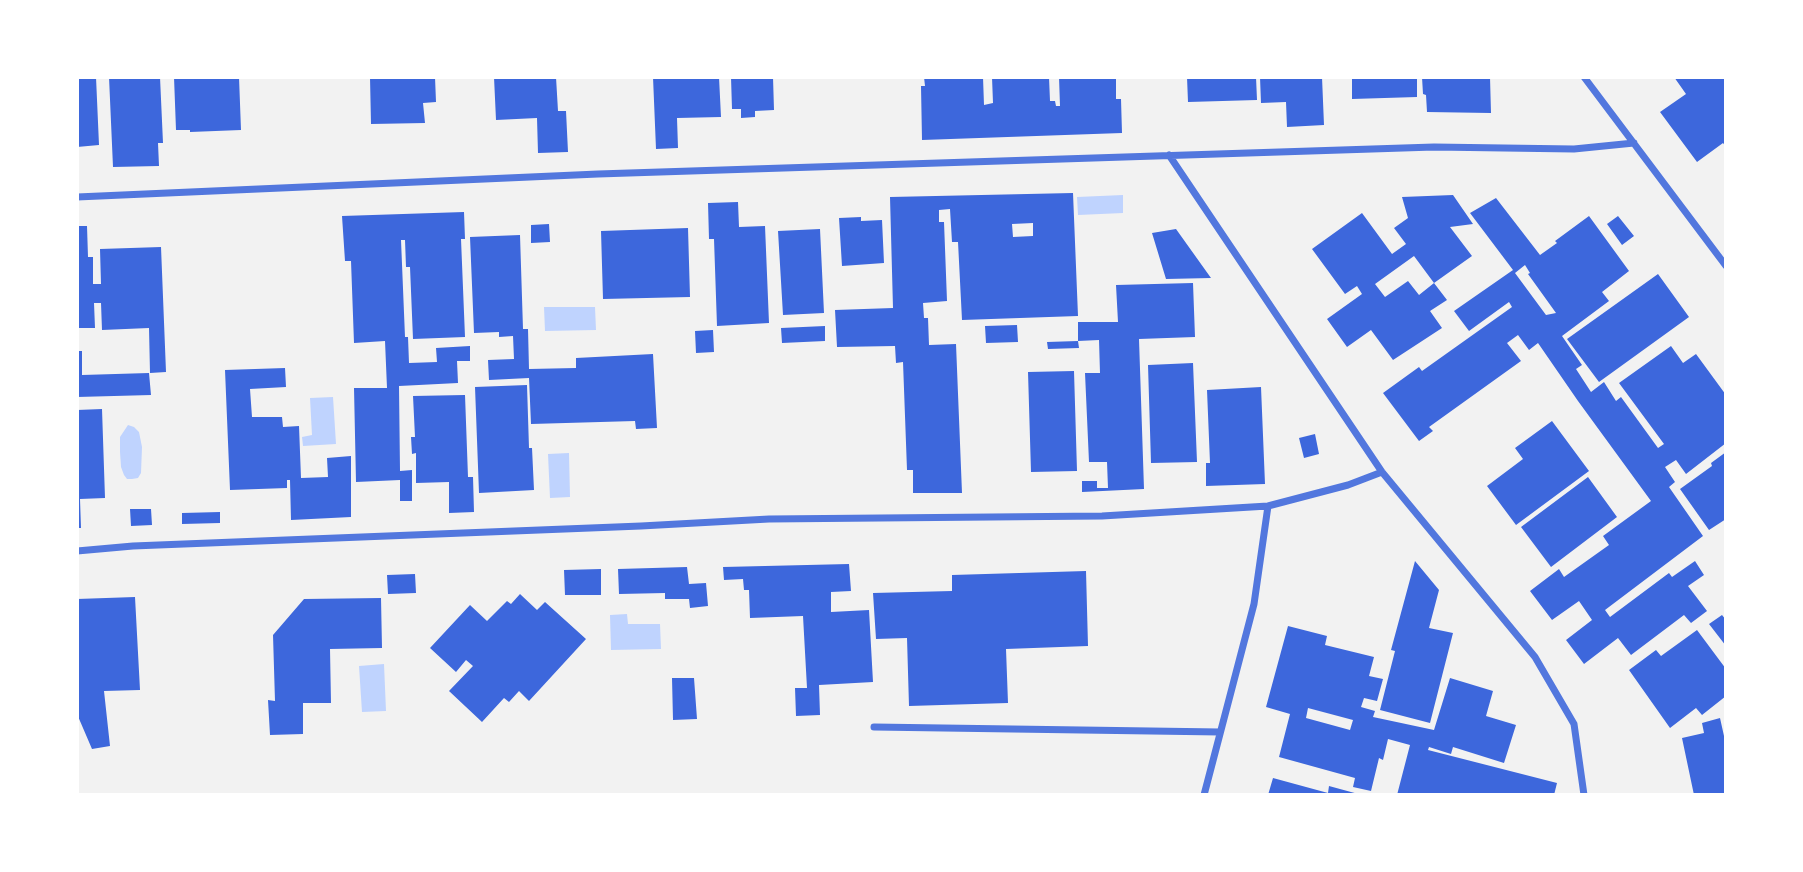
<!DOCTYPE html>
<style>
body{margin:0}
#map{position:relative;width:1803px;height:872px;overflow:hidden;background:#f2f2f2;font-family:Cabin,sans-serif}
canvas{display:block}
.frame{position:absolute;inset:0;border:79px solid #fff;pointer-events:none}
</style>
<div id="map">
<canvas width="1803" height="872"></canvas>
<div class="frame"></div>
</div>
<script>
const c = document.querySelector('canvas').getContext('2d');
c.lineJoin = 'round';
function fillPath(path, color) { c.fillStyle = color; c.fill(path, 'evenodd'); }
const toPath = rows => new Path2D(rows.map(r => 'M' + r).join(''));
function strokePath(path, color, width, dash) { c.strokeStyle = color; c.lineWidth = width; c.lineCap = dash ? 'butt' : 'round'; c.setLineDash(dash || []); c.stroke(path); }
fillPath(toPath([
 [1123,195,1123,213,1078,215,1077,197],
 [544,307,595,307,596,330,545,331],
 [333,397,336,444,303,446,302,437,312,435,310,398],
 [128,425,134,427,139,432,142,447,141,473,138,478,132,479,127,479,124,475,121,467,120,452,120,437],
 [569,453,570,497,550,498,548,454],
 [627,614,628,624,660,624,661,649,611,650,610,615],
 [384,664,386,711,362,712,359,666]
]), '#bfd3fe');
fillPath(toPath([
 [77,77,96,77,99,145,77,147],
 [109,77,160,77,163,143,158,143,159,166,113,167],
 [174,77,239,77,241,130,190,132,190,130,176,130],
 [370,77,435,77,436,102,423,103,425,123,371,124],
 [494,77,556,77,558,111,566,111,568,152,538,153,537,118,496,120],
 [653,77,719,77,721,117,677,118,678,148,656,149],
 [731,77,773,77,774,110,755,111,755,117,741,118,741,109,732,109],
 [924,77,983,77,984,105,993,103,992,77,1049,77,1050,101,1055,101,1056,106,1060,106,1059,77,1116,77,1116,99,1121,99,1122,133,922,140,921,86,925,86],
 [1187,77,1256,77,1257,100,1188,102],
 [1260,77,1322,77,1324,125,1287,127,1286,102,1261,103],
 [1352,77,1417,77,1417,97,1352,99],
 [1422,77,1490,77,1491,113,1427,112,1426,95,1423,94],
 [1674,77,1726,77,1726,147,1723,143,1697,162,1660,112,1686,94],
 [1073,193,1078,316,962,320,958,242,952,242,950,209,939,210,939,222,944,222,947,301,923,303,924,318,928,318,929,345,956,344,962,493,913,493,913,470,907,470,903,362,896,363,895,346,837,347,835,310,893,308,890,197],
 [1033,223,1033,236,1013,237,1012,224],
 [1453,195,1473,224,1450,227,1472,256,1434,283,1414,256,1375,284,1385,297,1408,281,1419,295,1434,283,1447,300,1430,311,1442,328,1393,360,1371,330,1347,347,1327,319,1362,294,1357,286,1345,294,1312,249,1362,213,1392,254,1406,244,1394,228,1408,218,1402,197],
 [1496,198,1540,255,1557,243,1555,241,1589,216,1629,271,1602,292,1609,301,1562,336,1582,365,1576,369,1591,392,1604,382,1616,401,1621,397,1658,448,1664,444,1619,383,1671,346,1683,363,1696,354,1726,395,1726,443,1686,474,1676,460,1665,467,1675,482,1669,487,1703,536,1605,610,1610,617,1669,573,1672,577,1695,561,1704,575,1688,586,1707,611,1691,623,1684,615,1631,655,1618,638,1584,664,1566,640,1592,620,1579,601,1552,620,1530,591,1559,569,1564,577,1609,545,1603,536,1651,501,1578,401,1538,343,1529,350,1518,335,1507,343,1521,361,1429,427,1433,431,1419,441,1383,393,1419,367,1422,371,1512,307,1509,302,1469,331,1454,311,1513,270,1470,213],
 [1525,265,1530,273,1528,274,1556,313,1546,315,1515,273],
 [738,202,739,227,765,226,769,323,717,326,714,239,709,239,708,203],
 [464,212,465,239,461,239,465,337,413,339,410,267,406,267,405,240,401,240,405,337,408,337,409,363,437,362,436,348,470,346,470,361,457,361,458,383,399,386,400,471,412,470,412,501,400,501,400,480,356,482,354,388,387,388,385,341,354,343,351,261,345,261,342,216],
 [1618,216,1634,236,1622,245,1607,224],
 [861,217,861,221,882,220,884,263,842,266,839,218],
 [549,224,550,242,531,243,531,225],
 [77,226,87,226,88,257,93,257,93,284,101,284,100,249,161,247,166,372,150,373,149,328,102,330,101,303,94,303,95,328,77,328],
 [688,228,690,297,603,299,601,231],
 [820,229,824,313,783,315,778,231],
 [1176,229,1211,278,1166,279,1152,233],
 [520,235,523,329,528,329,529,369,576,368,576,358,653,354,657,428,636,429,635,421,531,424,529,378,489,380,488,360,514,359,513,336,499,337,499,332,474,333,470,237],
 [1658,274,1689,317,1599,382,1567,339],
 [1193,283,1195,337,1139,339,1144,489,1082,492,1082,481,1097,481,1097,488,1108,488,1107,462,1089,462,1085,373,1100,373,1099,340,1078,341,1078,322,1118,322,1116,285],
 [1017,325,1018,342,986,343,985,326],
 [825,326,825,341,782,343,781,328],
 [713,330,714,352,696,353,695,331],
 [1078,341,1079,348,1048,349,1047,342],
 [77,351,82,351,82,375,149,373,151,395,77,397],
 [1193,363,1197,462,1151,463,1148,365],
 [285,368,286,387,250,389,252,417,282,417,283,427,299,426,301,478,328,477,327,458,351,456,351,517,291,520,290,480,287,480,287,488,230,490,225,370],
 [1074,371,1077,471,1031,472,1028,372],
 [527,385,529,448,532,448,534,490,479,493,475,387],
 [1261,387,1265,484,1206,486,1206,463,1210,463,1207,390],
 [465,395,468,477,473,477,474,512,449,513,449,482,416,483,416,453,412,454,411,437,415,437,413,396],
 [102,409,105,498,80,499,81,528,77,528,77,410],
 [1552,421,1589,471,1516,525,1487,486,1523,459,1515,448],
 [1315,434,1319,454,1304,458,1299,438],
 [1726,452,1726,519,1709,530,1680,489,1712,466,1711,463],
 [1588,477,1617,517,1551,567,1521,527],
 [130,509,151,509,152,525,131,526],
 [220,512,220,523,182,524,182,513],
 [1415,561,1439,590,1429,628,1453,633,1430,723,1380,710,1395,651,1391,650],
 [849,564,851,591,831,592,831,612,869,610,873,682,819,685,820,715,796,716,795,688,807,688,803,616,750,618,749,590,744,590,743,579,724,580,723,567],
 [687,567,689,584,706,583,708,606,690,608,689,599,665,599,665,593,619,594,618,569],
 [601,569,601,595,565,595,564,570],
 [1086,571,1088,646,1006,649,1008,703,909,706,907,638,876,639,873,593,952,591,952,575],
 [415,574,416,593,388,594,387,575],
 [520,594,537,610,545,602,586,639,529,701,519,691,509,702,504,698,482,722,449,691,473,666,466,660,456,672,430,648,470,605,487,621,507,601,511,604],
 [135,597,140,690,104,691,110,746,92,749,77,714,77,599],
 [381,598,382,648,330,649,331,703,303,703,303,734,270,735,268,700,275,701,273,635,304,599],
 [1722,615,1726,620,1726,646,1709,624],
 [1288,626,1327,636,1325,645,1374,657,1369,676,1383,679,1377,701,1364,698,1361,707,1375,711,1373,717,1434,730,1450,678,1493,691,1486,716,1516,725,1504,763,1453,747,1451,754,1429,747,1428,750,1557,783,1554,795,1397,795,1410,745,1388,739,1383,760,1379,758,1371,791,1353,787,1355,778,1279,757,1290,714,1266,707],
 [1308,708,1353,720,1350,730,1306,718],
 [1697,630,1726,669,1726,696,1702,715,1696,708,1670,728,1629,670,1656,650,1661,656],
 [672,678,694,678,697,719,673,720],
 [1720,718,1726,745,1726,794,1694,795,1682,738,1704,733,1702,723],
 [1273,778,1328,793,1329,786,1362,795,1268,795]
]), '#3d67dc');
strokePath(toPath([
 [1584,77,1726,266],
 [1169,155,1382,472,1535,657,1574,724,1584,795],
 [77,197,598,174,1434,147,1574,149,1634,143],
 [77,551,133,546,641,526,769,519,1102,516,1268,506,1348,485,1382,472],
 [874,727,1220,732],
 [1204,795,1254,604,1268,506]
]), '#5277de', 7);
</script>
